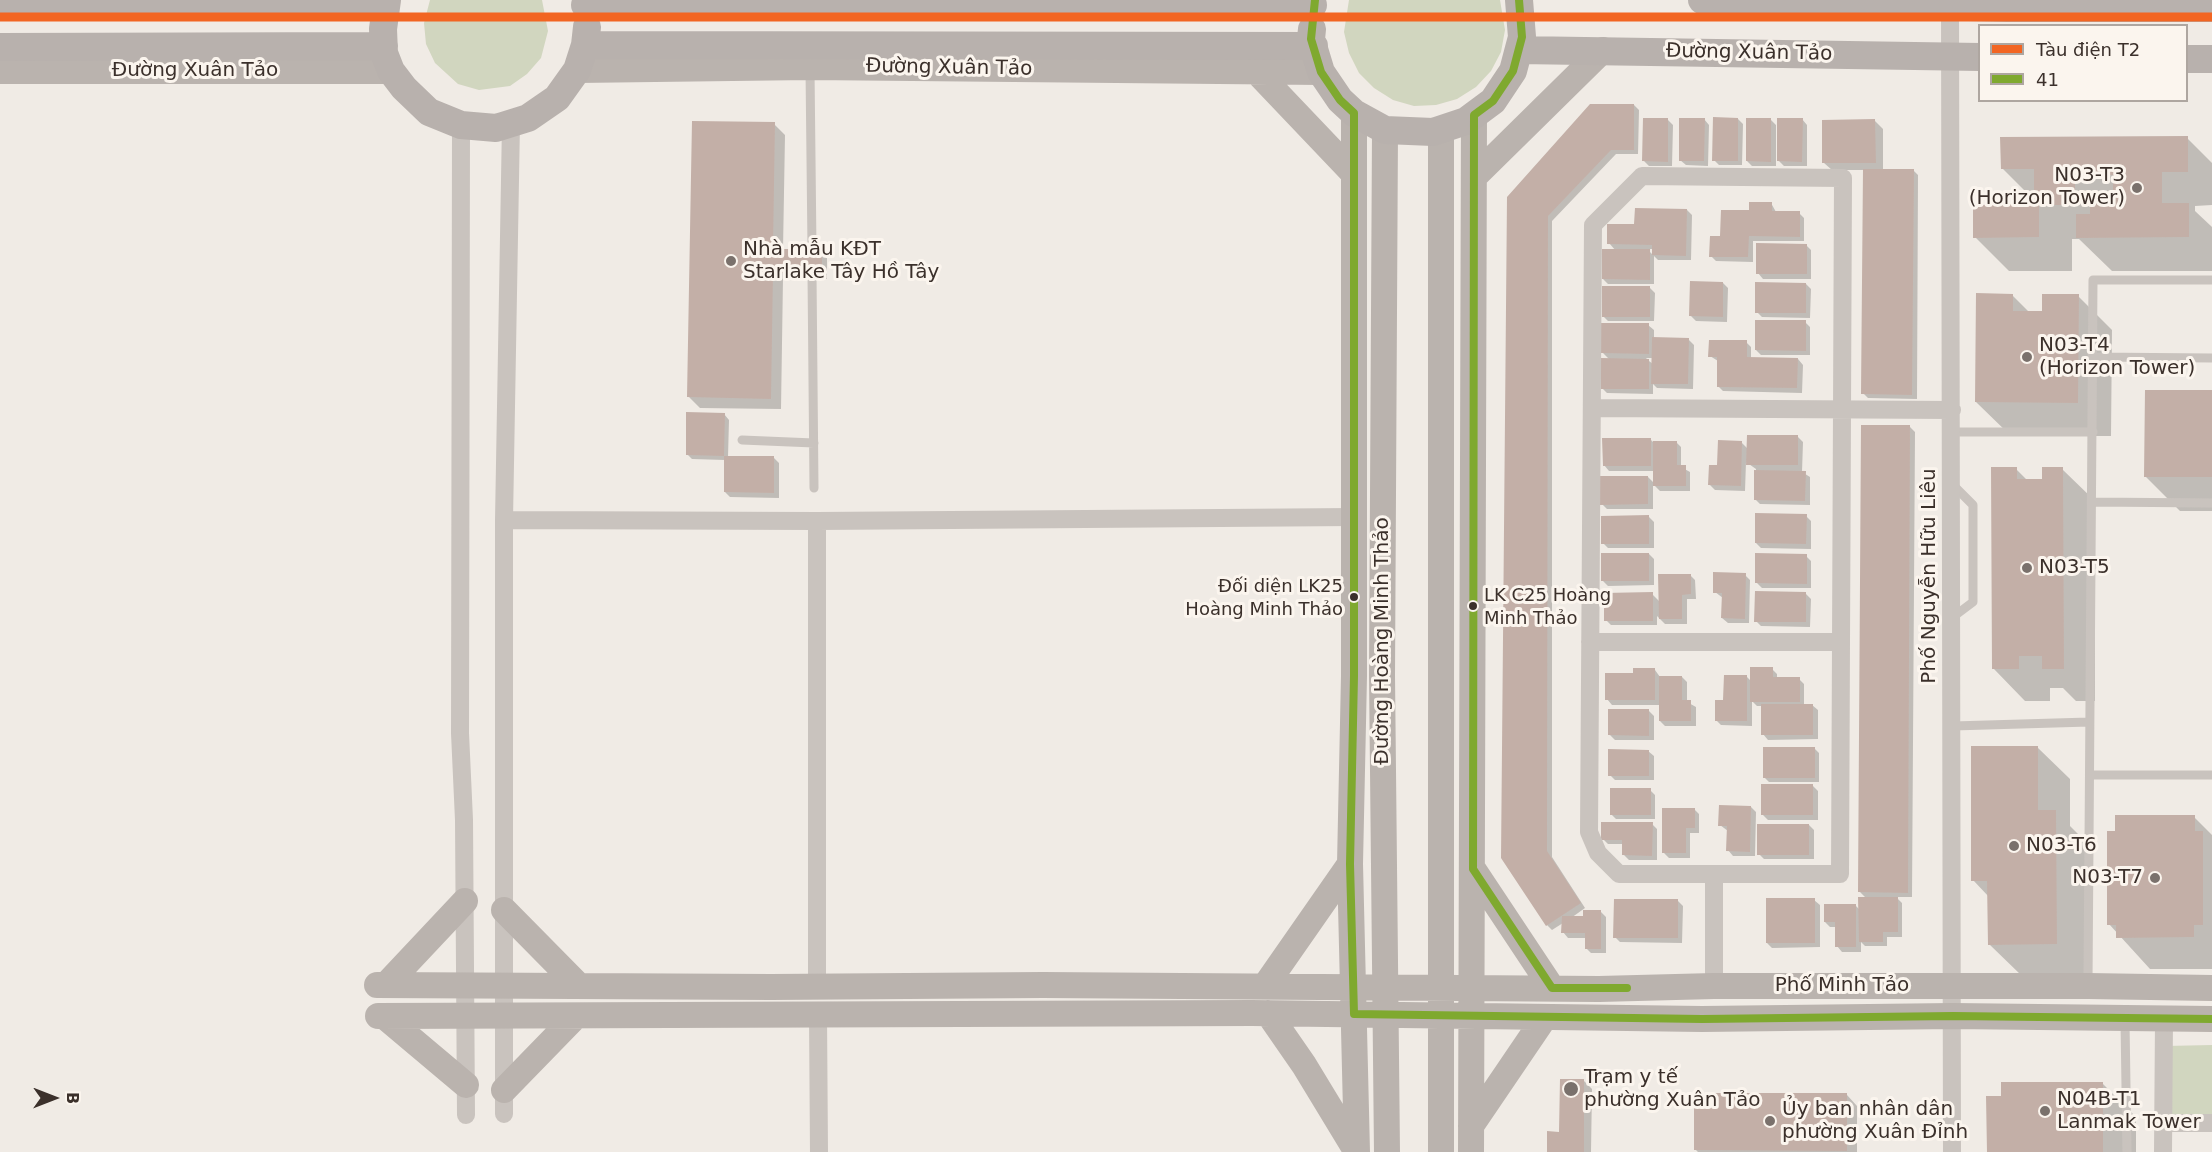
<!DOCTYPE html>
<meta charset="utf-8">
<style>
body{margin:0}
#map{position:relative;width:2212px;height:1152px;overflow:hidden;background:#f0ebe5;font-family:"DejaVu Sans",sans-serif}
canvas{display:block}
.legend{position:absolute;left:1978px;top:24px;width:210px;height:78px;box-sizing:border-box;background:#fbf5ee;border:2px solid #aea6a0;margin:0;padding:8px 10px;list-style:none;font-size:18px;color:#3b302b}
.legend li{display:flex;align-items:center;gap:12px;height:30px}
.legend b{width:30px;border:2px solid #aea6a0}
.north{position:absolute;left:24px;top:1068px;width:60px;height:60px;-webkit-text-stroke:4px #fbf5ee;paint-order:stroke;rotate:90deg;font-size:16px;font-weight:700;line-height:24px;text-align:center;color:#3b302b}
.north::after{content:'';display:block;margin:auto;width:21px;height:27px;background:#3b302b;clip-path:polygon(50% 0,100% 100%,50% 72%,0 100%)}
</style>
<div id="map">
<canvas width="2212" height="1152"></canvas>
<ul class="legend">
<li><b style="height:8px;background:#f26522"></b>Tàu điện T2</li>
<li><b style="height:8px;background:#7fa92f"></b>41</li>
</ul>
<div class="north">B</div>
</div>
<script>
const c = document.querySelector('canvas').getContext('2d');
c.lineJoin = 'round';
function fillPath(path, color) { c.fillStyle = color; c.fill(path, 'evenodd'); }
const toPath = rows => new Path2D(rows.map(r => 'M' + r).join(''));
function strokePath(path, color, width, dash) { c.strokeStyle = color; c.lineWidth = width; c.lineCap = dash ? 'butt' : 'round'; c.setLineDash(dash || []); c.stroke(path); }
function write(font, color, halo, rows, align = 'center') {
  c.font = font + ' "DejaVu Sans",sans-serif'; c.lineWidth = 6; c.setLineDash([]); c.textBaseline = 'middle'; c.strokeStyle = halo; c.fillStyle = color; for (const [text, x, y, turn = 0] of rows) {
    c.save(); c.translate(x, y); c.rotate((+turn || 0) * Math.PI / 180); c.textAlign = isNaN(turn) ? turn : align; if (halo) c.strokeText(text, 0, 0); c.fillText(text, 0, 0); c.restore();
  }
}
fillPath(toPath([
 [430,0,542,0,548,31,541,58,527,74,510,86,479,90,458,84,435,63,426,44,424,23],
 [1349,0,1500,0,1505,30,1501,52,1491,71,1476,87,1457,99,1436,105,1414,106,1393,100,1374,88,1359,73,1349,53,1344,32],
 [2212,1045,2212,1115,2165,1116,2165,1046]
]), '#d1d6bf');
fillPath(toPath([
 [1634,105,1639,110,1638,154,1616,154,1552,221,1552,857,1585,908,1571,918,1585,918,1601,912,1606,917,1606,953,1591,953,1586,948,1587,938,1568,938,1563,932,1563,923,1552,930,1547,925,1508,197],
 [1704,119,1709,125,1708,166,1686,165,1680,160],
 [1738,119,1743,124,1742,165,1719,165,1714,160],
 [1802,119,1807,125,1807,166,1784,166,1779,161],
 [1668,120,1673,125,1672,166,1649,166,1644,161],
 [1771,120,1776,125,1776,166,1752,166,1747,161],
 [1875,121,1883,129,1883,170,1913,170,1918,175,1917,399,1868,398,1863,393,1865,170,1832,170,1824,163],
 [774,124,785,135,783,250,822,251,827,256,827,279,783,278,781,409,700,408,689,397],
 [2187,138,2212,163,2212,205,2195,206,2195,211,2212,227,2212,271,2112,271,2079,239,2072,239,2072,271,2009,271,1975,237,2036,206,2036,202,2002,168],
 [1771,203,1776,212,1799,213,1804,218,1804,241,1753,241,1753,262,1716,261,1711,256,1751,212],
 [1687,210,1692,215,1691,260,1658,260,1654,256,1654,284,1608,284,1603,279,1616,251,1609,243,1636,226],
 [1647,249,1654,249,1653,255],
 [1806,245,1811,250,1811,279,1763,279,1758,273],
 [1723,283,1728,288,1727,322,1696,321,1691,316],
 [1806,284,1811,289,1810,318,1762,317,1757,312],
 [1650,288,1655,293,1654,321,1608,321,1603,316],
 [2012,295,2029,312,2043,312,2078,296,2112,330,2111,436,2011,436,1976,402],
 [1805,322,1810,327,1810,355,1761,355,1756,350],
 [1648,325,1654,330,1654,339,1688,339,1694,345,1693,389,1657,388,1653,384,1653,394,1607,393,1602,388,1610,360,1603,353],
 [1646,358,1653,358,1653,364,1649,361],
 [1746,342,1751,347,1751,359,1798,359,1803,365,1802,393,1723,391,1718,386,1718,361,1710,356],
 [2212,392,2212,511,2180,511,2146,477],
 [724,414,729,420,728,457,774,458,779,463,779,498,730,497,725,492,725,460,692,459,687,454],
 [1910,427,1915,432,1912,897,1896,897,1902,903,1902,937,1887,937,1887,946,1865,946,1861,942,1861,952,1842,952,1837,946,1837,927,1830,927,1825,922,1855,905,1860,910,1866,898,1860,892],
 [1798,437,1803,442,1802,472,1810,477,1810,505,1760,504,1755,499,1756,469,1746,462,1745,491,1715,490,1710,485,1719,467,1741,442,1748,449],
 [1650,439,1653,442,1676,442,1681,447,1681,467,1690,472,1690,491,1660,491,1653,484,1653,509,1607,509,1602,504,1648,477,1655,484,1655,471,1609,471,1604,465],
 [2016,469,2028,481,2043,481,2062,469,2095,501,2095,701,2076,701,2063,688,2050,688,2050,701,2025,701,1993,668],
 [1806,516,1811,521,1811,549,1761,548,1756,543],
 [1649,517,1654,522,1654,548,1608,548,1603,543],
 [1649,554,1654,559,1654,585,1608,586,1603,581],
 [1806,556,1811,561,1811,588,1762,588,1757,583],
 [1690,575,1695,580,1696,599,1687,599,1687,624,1665,624,1657,616,1657,625,1611,625,1606,620,1652,594,1660,602],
 [1745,575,1750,580,1749,623,1728,623,1722,618,1723,598,1715,592],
 [1806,594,1811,599,1810,627,1761,626,1756,621],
 [1772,669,1777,674,1777,679,1799,679,1804,684,1804,705,1812,705,1818,710,1818,739,1768,740,1763,734,1763,706,1757,706,1752,701,1752,726,1721,725,1716,720,1725,702,1747,677,1752,682],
 [1655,670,1660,677,1682,677,1687,682,1687,702,1696,707,1696,726,1665,726,1660,721,1660,705,1612,705,1607,699,1635,675],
 [1649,711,1654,716,1654,740,1615,740,1610,735],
 [2037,747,2070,779,2070,826,2088,844,2089,976,2022,976,1989,944,1989,897,1973,880],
 [1814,748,1819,753,1819,782,1769,782,1764,777],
 [1648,751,1654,756,1654,780,1615,780,1610,775],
 [1813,786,1818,791,1818,820,1768,820,1763,815],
 [1650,790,1655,795,1655,819,1616,819,1611,814],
 [1751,807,1756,812,1755,856,1733,856,1728,850,1728,831,1720,825],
 [1694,809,1699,814,1699,833,1690,833,1690,858,1669,858,1664,853],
 [2194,817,2212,835,2212,969,2150,969,2109,924],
 [1652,824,1657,829,1657,860,1629,860,1624,855,1624,844,1608,844,1603,839],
 [1809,825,1814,830,1814,859,1764,859,1759,854],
 [1814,900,1820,905,1820,947,1772,948,1767,943],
 [1678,901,1683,906,1682,943,1620,942,1615,937],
 [1584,1081,1592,1089,1591,1152,1548,1152,1561,1133],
 [2102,1083,2136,1117,2136,1152,1988,1152,2003,1097],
 [1847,1095,1857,1106,1857,1152,1698,1152,1695,1149]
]), '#0003');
fillPath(toPath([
 [1590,104,1634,104,1634,150,1611,150,1548,216,1547,851,1581,903,1546,926,1501,858,1507,197],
 [1713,117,1738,118,1738,161,1712,161],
 [1643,118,1668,118,1668,162,1642,161],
 [1679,118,1705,118,1704,161,1679,161],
 [1746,118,1771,118,1771,162,1746,161],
 [1777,118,1803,118,1802,162,1777,161],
 [1875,119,1876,163,1822,163,1822,120],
 [692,121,775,122,773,249,822,249,822,274,773,273,771,399,687,397],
 [2188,136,2188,172,2162,172,2162,203,2189,203,2189,237,2076,238,2076,214,2090,214,2090,202,2113,202,2113,175,2075,175,2075,205,2039,205,2039,237,1973,238,1973,205,2034,204,2034,169,2001,169,2000,137],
 [1863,169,1914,169,1912,395,1861,394],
 [1749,202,1772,202,1772,211,1800,211,1800,237,1749,236,1748,257,1709,257,1710,236,1720,236,1721,210,1749,210],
 [1635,208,1687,209,1686,256,1652,255,1652,245,1607,244,1607,224,1634,224],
 [1756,243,1807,244,1807,274,1756,274],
 [1602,249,1650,249,1650,280,1602,279],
 [1690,281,1723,282,1723,317,1689,316],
 [1755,282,1806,283,1806,313,1755,313],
 [1602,286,1650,286,1650,317,1602,317],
 [1976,293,2013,294,2013,311,2042,311,2042,294,2079,294,2078,403,1975,402],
 [1755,320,1806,320,1806,351,1755,350],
 [1601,323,1649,323,1649,354,1601,353],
 [1652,337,1689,338,1688,384,1651,384],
 [1709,340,1747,340,1747,357,1798,358,1797,388,1717,387,1717,357,1708,357],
 [1601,358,1649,359,1649,389,1601,389],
 [2145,390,2212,390,2212,477,2144,477],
 [686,412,725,413,724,456,686,455],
 [1861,425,1910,425,1908,893,1858,892],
 [1747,435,1798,435,1798,465,1746,465],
 [1602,438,1651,438,1651,466,1603,466],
 [1718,440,1742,441,1741,486,1708,485,1709,465,1717,465],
 [1653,441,1677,441,1677,465,1686,465,1686,486,1653,486],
 [724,456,774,456,774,493,724,492],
 [1991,467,2017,467,2017,479,2042,479,2042,467,2063,467,2064,669,2042,669,2042,656,2019,656,2019,669,1992,669],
 [1754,470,1806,471,1805,501,1754,500],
 [1600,476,1648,476,1648,504,1600,505],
 [1755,513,1807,514,1806,544,1755,543],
 [1649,515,1649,544,1601,544,1601,516],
 [1601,553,1649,553,1649,581,1601,581],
 [1755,553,1807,554,1807,584,1755,583],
 [1713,572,1746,573,1745,619,1721,618,1722,593,1713,593],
 [1658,574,1691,574,1691,594,1682,595,1682,619,1659,619],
 [1755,591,1806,592,1806,622,1754,622],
 [1653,592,1653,621,1604,621,1604,593],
 [1750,667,1773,667,1773,677,1800,677,1800,702,1750,702],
 [1633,668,1655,668,1655,700,1605,700,1605,673,1633,673],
 [1724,675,1747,675,1747,721,1715,721,1715,700,1723,700],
 [1659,676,1682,676,1682,700,1691,700,1691,721,1659,721],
 [1761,704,1813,704,1813,735,1761,735],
 [1608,709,1649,709,1649,736,1608,735],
 [1971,746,2038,746,2038,810,2056,810,2057,944,1988,945,1987,881,1971,881],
 [1763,747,1815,747,1815,778,1763,778],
 [1608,749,1649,750,1649,776,1608,776],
 [1761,784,1813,784,1813,815,1761,815],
 [1610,788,1651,788,1651,815,1610,815],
 [1719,805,1751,806,1750,852,1726,851,1727,826,1718,826],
 [1662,808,1695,808,1695,828,1686,828,1686,853,1662,853],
 [2115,815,2195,815,2195,831,2203,831,2203,925,2194,925,2194,937,2116,938,2116,925,2107,925,2107,831,2115,831],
 [1601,822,1653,822,1652,856,1622,855,1622,840,1601,840],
 [1757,824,1809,824,1809,855,1757,855],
 [1858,897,1898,897,1898,932,1883,932,1883,942,1859,942],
 [1766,898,1815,898,1815,943,1766,943],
 [1614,899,1678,899,1678,938,1613,938],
 [1824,904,1856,904,1856,947,1835,947,1835,922,1824,922],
 [1583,910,1601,910,1601,949,1585,949,1585,933,1561,933,1562,916,1583,916],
 [1560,1079,1584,1079,1584,1152,1547,1152,1547,1131,1559,1132],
 [2001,1082,2103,1082,2103,1152,1987,1152,1986,1096,2001,1096],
 [1694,1093,1847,1093,1847,1151,1694,1150]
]), '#c3afa7');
strokePath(toPath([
 [810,69,812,249],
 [812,274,814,488],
 [2093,357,2212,358],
 [1952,432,2093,432],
 [742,440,814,443],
 [1953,485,1973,505,1973,602,1953,617],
 [2092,502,2212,503],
 [1953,726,2089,722],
 [2090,775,2212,775],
 [2088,983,2093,280,2212,280],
 [2125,1021,2127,1152]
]), '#c9c3be', 9);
strokePath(toPath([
 [1950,0,1952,1152],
 [461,125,460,733,464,820,466,1115],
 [1642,176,1843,178,1840,874,1619,874,1598,853,1589,832,1593,225,1642,176],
 [1592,408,1952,410],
 [504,520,817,521,1354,517],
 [817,521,817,986],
 [1590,642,1841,642],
 [1714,875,1714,986],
 [818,1015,819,1152],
 [504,1114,504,520,511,123],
 [2163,1123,2212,1123],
 [2163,1152,2164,1020]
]), '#c9c3be', 18);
strokePath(toPath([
 [577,70,810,67,1321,72],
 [1255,70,1354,174],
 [0,71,391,71],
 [1354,113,1354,676,1350,864,1357,1152],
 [1385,130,1382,675,1387,1152],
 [1441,130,1441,1152],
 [1474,177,1603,50],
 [1473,869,1552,988],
 [504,910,579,986],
 [377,985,771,987,1043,985,1599,989,1714,986,2088,986,2212,988],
 [386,985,465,901],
 [1265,986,1350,864],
 [1268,1013,1304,1065,1355,1149],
 [378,1016,1252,1013,1702,1019,1953,1016,2212,1019],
 [384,1016,466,1085],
 [504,1090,576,1016],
 [1471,1126,1545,1017],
 [1471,1152,1474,115]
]), '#bab3ae', 26);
strokePath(toPath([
 [387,0,383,29,384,53,391,71,404,88,429,112,461,125,496,128,528,118,557,98,577,70,585,45,587,27],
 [1702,0,2007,8,2212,8],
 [585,5,1313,5],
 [0,6,385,4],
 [1312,29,1311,39,1321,72,1340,100,1354,113,1385,130,1433,132,1466,121,1493,101,1513,71,1522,37,1519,0],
 [585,45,1314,46],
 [0,47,384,46],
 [1519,50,1980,57],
 [2186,59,2212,59]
]), '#b8b1ad', 28);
strokePath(toPath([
 [1315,0,1311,39,1321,72,1340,100,1354,113,1354,676,1350,864,1354,1014,1702,1019,1953,1016,2212,1019],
 [1519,0,1522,37,1513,71,1493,101,1474,115,1473,869,1552,988,1627,988]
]), '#7fa92f', 8);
strokePath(toPath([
 [0,17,2212,17]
]), '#f26522', 9);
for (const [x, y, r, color] of [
 [2137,188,6,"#7a716c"],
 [731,261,6,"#7a716c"],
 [2027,357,6,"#7a716c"],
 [2027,568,6,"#7a716c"],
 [1354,597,5,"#3b302b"],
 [1473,606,5,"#3b302b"],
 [2014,846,6,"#7a716c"],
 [2155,878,6,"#7a716c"],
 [1571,1089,8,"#7a716c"],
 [2045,1111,6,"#7a716c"],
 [1770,1121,6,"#7a716c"]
]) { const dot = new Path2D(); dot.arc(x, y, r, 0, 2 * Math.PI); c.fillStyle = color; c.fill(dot); strokePath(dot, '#fbf5ee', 2); }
write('18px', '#3b302b', '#fbf5ee', [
 ["Đối diện LK25",1343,587],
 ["Hoàng Minh Thảo",1343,610],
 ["LK C25 Hoàng",1484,596,"left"],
 ["Minh Thảo",1484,619,"left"]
], 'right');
write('20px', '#3b302b', '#fbf5ee', [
 ["Đường Xuân Tảo",1749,53,1],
 ["Đường Xuân Tảo",949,68,1],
 ["Đường Xuân Tảo",195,71],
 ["Phố Nguyễn Hữu Liêu",1930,576,-90],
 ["Đường Hoàng Minh Thảo",1383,641,-90],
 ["Phố Minh Tảo",1842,986]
]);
write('20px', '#3b302b', '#fbf5ee', [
 ["N03-T3",2125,176,"right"],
 ["(Horizon Tower)",2125,199,"right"],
 ["Nhà mẫu KĐT",743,250],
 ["Starlake Tây Hồ Tây",743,273],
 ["N03-T4",2039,346],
 ["(Horizon Tower)",2039,369],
 ["N03-T5",2039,568],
 ["N03-T6",2026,846],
 ["N03-T7",2143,878,"right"],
 ["Trạm y tế",1584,1078],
 ["phường Xuân Tảo",1584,1101],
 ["N04B-T1",2057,1100],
 ["Lanmak Tower",2057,1123],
 ["Ủy ban nhân dân",1782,1110],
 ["phường Xuân Đỉnh",1782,1133]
], 'left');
</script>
